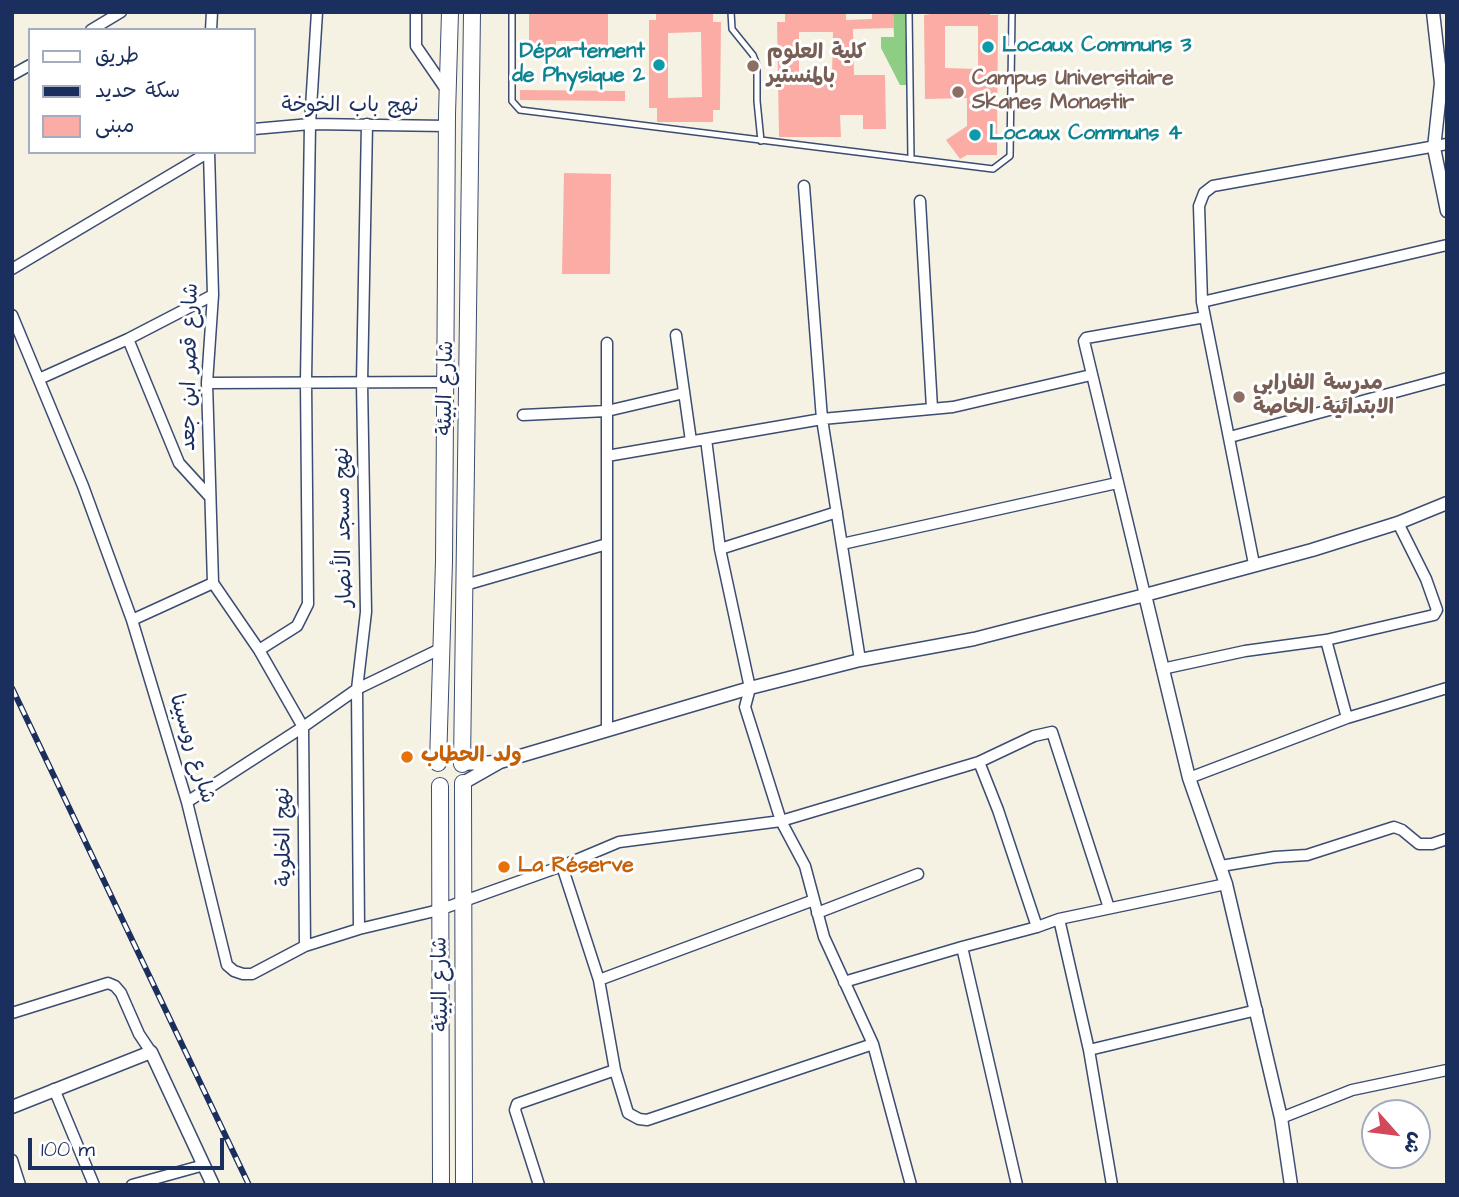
<!DOCTYPE html>
<meta charset="utf-8">
<style>
body{margin:0}
#map{position:relative;width:1459px;height:1197px;overflow:hidden;background:#f5f2e3;font-family:"Architects Daughter","Playpen Sans Arabic",sans-serif}
canvas{display:block}
.frame{position:absolute;inset:0;border:14px solid #1b2f5e;pointer-events:none}
.legend{position:absolute;left:28px;top:28px;width:228px;height:126px;box-sizing:border-box;background:#fff;border:2px solid #a4acbf;margin:0;padding:9px 12px;list-style:none;font-size:21px;color:#1b2f5e}
.legend li{display:flex;align-items:center;gap:14px;height:35px}
.legend b{width:35px;border:2px solid #a4acbf}
.north{position:absolute;left:1361px;top:1099px;width:70px;height:70px;box-sizing:border-box;background:#fff;border:2px solid #a4acbf;border-radius:50%;rotate:118deg;font-size:19px;font-weight:700;line-height:28px;text-align:center;color:#1b2f5e}
.north::after{content:'';display:block;margin:auto;width:24px;height:32px;background:#d1495b;clip-path:polygon(50% 0,100% 100%,50% 72%,0 100%)}
.scale{position:absolute;left:28px;top:1138px;width:196px;height:32px;box-sizing:border-box;border:4px solid #1b2f5e;border-top:0;padding-left:9px;font-size:21px;line-height:24px;white-space:nowrap;color:#1b2f5e;-webkit-text-stroke:5px #fff;paint-order:stroke}
</style>
<div id="map">
<canvas width="1459" height="1197"></canvas>
<div class="frame"></div>
<ul class="legend">
<li><b style="height:9px;background:#fff"></b>طريق</li>
<li><b style="height:9px;background:#1b2f5e"></b>سكة حديد</li>
<li><b style="height:19px;background:#fbaca4"></b>مبنى</li>
</ul>
<div class="north">ش</div>
<div class="scale">100 m</div>
</div>
<script>
const c = document.querySelector('canvas').getContext('2d');
c.lineJoin = 'round';
function fillPath(path, color) { c.fillStyle = color; c.fill(path, 'evenodd'); }
const toPath = rows => new Path2D(rows.map(r => 'M' + r).join(''));
function strokePath(path, color, width, dash) { c.strokeStyle = color; c.lineWidth = width; c.lineCap = dash ? 'butt' : 'round'; c.setLineDash(dash || []); c.stroke(path); }
function write(font, color, halo, rows, align = 'center') {
  c.font = font + ' "Architects Daughter","Playpen Sans Arabic",sans-serif'; c.lineWidth = 6; c.setLineDash([]); c.textBaseline = 'middle'; c.strokeStyle = halo; c.fillStyle = color; for (const [text, x, y, turn = 0] of rows) {
    c.save(); c.translate(x, y); c.rotate((+turn || 0) * Math.PI / 180); c.textAlign = isNaN(turn) ? turn : align; if (halo) c.strokeText(text, 0, 0); c.fillText(text, 0, 0); c.restore();
  }
}
fillPath(toPath([
 [893,12,905,12,907,85,900,85,881,48,881,37,894,37]
]), '#8ecd84');
fillPath(toPath([
 [529,12,608,12,608,54,605,54,605,57,592,57,592,54,583,55,583,41,556,41,556,56,549,56,549,58,529,56],
 [656,12,713,12,713,22,721,22,720,110,713,110,713,122,657,122,657,108,649,108,649,20,656,20],
 [701,32,702,97,668,98,668,33],
 [785,12,846,12,846,20,872,19,872,12,893,12,894,28,853,29,854,75,885,75,886,129,863,129,863,115,840,115,841,137,779,137,777,22,785,22],
 [799,32,833,32,832,75,799,75],
 [931,12,990,12,990,15,998,15,997,155,967,155,960,159,946,140,967,126,967,98,925,99,924,15,931,14],
 [945,26,978,26,978,69,945,68],
 [520,90,625,91,625,101,520,100],
 [564,173,611,174,610,274,562,274]
]), '#fbaca4');
const service = toPath([
 [512,12,512,101,520,110,993,169,1010,156,1012,12],
 [731,12,732,29,753,55,757,65,757,101,761,141],
 [909,12,911,159]
]);
const minor = toPath([
 [416,12,416,46,447,91],
 [91,30,121,12],
 [211,30,212,12],
 [12,75,30,65],
 [254,129,310,124,447,126],
 [209,152,213,295,207,383,213,583],
 [804,186,822,419,860,660],
 [920,201,932,408],
 [12,269,209,152],
 [1202,302,1447,245],
 [12,315,83,486,132,620,187,802,227,965,234,971,243,974,252,974,305,946,359,929,439,910,562,866,619,842,781,821,979,762,998,810,1037,927],
 [676,335,691,441],
 [128,339,179,463,210,497],
 [39,379,128,339,213,295],
 [207,383,445,382],
 [523,415,607,411,684,393],
 [1230,437,1447,378],
 [706,439,720,549,750,688,745,707,781,821,805,866,824,937,873,1044,911,1185],
 [607,456,822,419,953,407,1091,375],
 [842,544,1117,483],
 [720,549,837,512],
 [1254,564,1202,302,1199,206,1204,193,1213,186,1447,144],
 [213,583,259,650,303,727,305,946],
 [465,585,607,544],
 [1145,595,1084,341,1086,338,1205,317],
 [132,620,213,583],
 [1326,640,1347,718],
 [259,650,297,626,308,604,306,381,310,124,317,12],
 [1162,669,1245,651,1326,640,1434,615,1437,610,1426,579,1398,523],
 [607,730,607,343],
 [979,762,1034,736,1052,732,1109,908],
 [1189,778,1347,718,1447,688],
 [187,802,303,727,357,689,442,648],
 [562,866,599,980,615,1070,628,1113,639,1119,647,1120,873,1044],
 [1221,866,1275,857,1307,855,1394,827,1402,830,1419,844,1432,844,1447,839],
 [817,913,918,874],
 [1059,919,1089,1050,1112,1185],
 [359,929,357,689,366,612,362,383,367,124],
 [962,947,1017,1185],
 [599,980,814,900],
 [844,982,962,947,1037,927,1059,919,1226,884],
 [12,1013,108,983,115,986,121,993,139,1034,151,1052],
 [1089,1050,1257,1010],
 [54,1089,94,1185],
 [1281,1118,1352,1090,1447,1070],
 [12,1160,20,1185],
 [132,1185,204,1165],
 [539,1185,515,1110,517,1104,615,1070]
]);
const tertiary = toPath([
 [1433,12,1441,83,1434,148,1447,211],
 [1145,595,1189,778,1226,884,1281,1118,1291,1185],
 [462,764,496,762],
 [463,783,500,762,750,688,860,660,974,639,1145,595,1312,550,1398,523,1447,503],
 [12,1107,151,1052,213,1185]
]);
const primary = toPath([
 [438,763,444,561,447,114,450,12],
 [462,764,472,12],
 [463,783,464,1185],
 [440,786,441,1185]
]);
strokePath(service, '#3c4c72', 8);
strokePath(minor, '#3c4c72', 13);
strokePath(tertiary, '#3c4c72', 15);
strokePath(primary, '#3c4c72', 18);
strokePath(service, '#fff', 5);
strokePath(minor, '#fff', 10);
strokePath(tertiary, '#fff', 12);
strokePath(primary, '#fff', 16);
const rail = toPath([
 [12,688,249,1185]
]);
strokePath(rail, '#1b2f5e', 6);
strokePath(rail, '#fff', 3.5, [10]);
for (const [x, y, r, color] of [
 [988,47,7,"#0f9aa8"],
 [659,65,7,"#0f9aa8"],
 [753,66,7,"#8d6e63"],
 [958,92,7,"#8d6e63"],
 [975,135,7,"#0f9aa8"],
 [1239,397,7,"#8d6e63"],
 [407,757,7,"#e8710a"],
 [504,867,7,"#e8710a"]
]) { const dot = new Path2D(); dot.arc(x, y, r, 0, 2 * Math.PI); c.fillStyle = color; c.fill(dot); strokePath(dot, '#fff', 2.5); }
write('bold 21px', '#0d838f', '#fff', [
 ["Locaux Communs 3",1002,47],
 ["Département",645,53,"right"],
 ["de Physique 2",645,77,"right"],
 ["Locaux Communs 4",989,135]
], 'left');
write('bold 21px', '#785e54', '#fff', [
 ["كلية العلوم",767,54],
 ["بالمنستير",767,78],
 ["Campus Universitaire",972,80],
 ["Skanes Monastir",972,104],
 ["مدرسة الفارابي",1253,385],
 ["الابتدائية الخاصة",1253,409]
], 'left');
write('21px', '#1b2f5e', '#fff', [
 ["نهج باب الخوخة",350,107],
 ["شارع قصر ابن جعد",191,367,-89],
 ["شارع البيئة",447,388,-89],
 ["نهج مسجد الأنصار",345,527,-91],
 ["شارع روسبينا",191,749,73],
 ["نهج الخلوية",285,837,-91],
 ["شارع البيئة",442,984,-91]
]);
write('bold 21px', '#c56008', '#fff', [
 ["ولد الحطاب",421,757],
 ["La Réserve",518,867]
], 'left');
</script>
